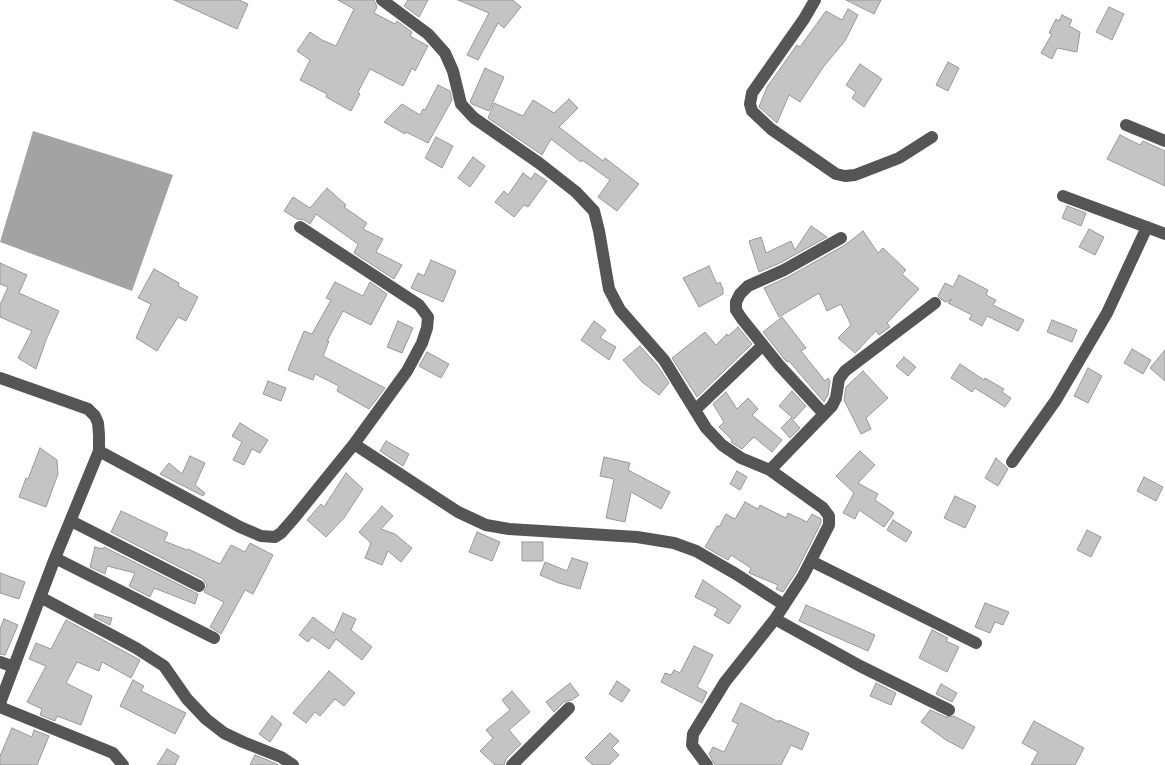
<!DOCTYPE html>
<style>
body{margin:0}
canvas{display:block;background:#fff}
</style>
<canvas width="1165" height="765"></canvas>
<script>
const c = document.querySelector('canvas').getContext('2d');
c.lineJoin = 'round';
function fillPath(path, color) { c.fillStyle = color; c.fill(path, 'evenodd'); }
const toPath = rows => new Path2D(rows.map(r => 'M' + r).join(''));
function strokePath(path, color, width, dash) { c.strokeStyle = color; c.lineWidth = width; c.lineCap = dash ? 'butt' : 'round'; c.setLineDash(dash || []); c.stroke(path); }
fillPath(toPath([
 [33,131,173,175,132,291,0,242]
]), '#a3a3a3');
const building = toPath([
 [174,0,239,0,248,4,237,29,174,0],
 [338,0,374,0,377,7,374,13,395,24,397,21,412,32,410,36,428,46,415,71,412,68,403,86,370,69,358,92,360,94,351,111,326,97,327,94,300,80,310,60,297,51,310,32,322,40,336,46,354,9,338,0],
 [408,0,428,0,419,17,404,6,408,0],
 [458,0,513,0,521,7,504,28,498,23,478,60,467,55,489,13,458,0],
 [846,0,881,0,874,14,846,0],
 [1109,7,1124,14,1112,40,1096,32,1109,7],
 [848,9,858,15,845,41,824,66,800,102,789,95,777,123,759,107,767,87,797,45,800,47,826,11,842,20,848,9],
 [1062,15,1072,20,1069,26,1080,32,1077,52,1057,48,1052,59,1041,53,1052,34,1049,33,1056,19,1059,21,1062,15],
 [948,62,959,68,948,91,936,85,948,62],
 [860,64,882,79,864,107,852,98,856,92,846,85,860,64],
 [485,68,504,77,489,111,472,104,470,102,485,68],
 [438,85,450,91,452,100,428,143,406,132,405,134,384,122,402,104,420,115,423,109,425,110,438,85],
 [569,99,578,108,559,127,603,161,605,158,639,184,617,211,598,197,610,180,582,160,581,162,551,139,542,155,488,118,494,103,523,116,533,100,554,113,569,99],
 [1120,135,1140,145,1143,141,1165,151,1165,186,1107,159,1120,135],
 [436,137,453,146,442,168,425,158,436,137],
 [473,157,485,166,470,187,458,178,473,157],
 [523,173,531,179,535,173,547,181,528,207,524,205,514,217,495,202,504,191,508,195,523,173],
 [327,188,346,205,344,207,367,223,363,229,383,239,376,252,402,265,394,279,354,253,358,244,316,214,310,224,304,220,297,219,284,211,293,197,310,208,327,188],
 [1067,206,1086,213,1081,226,1062,218,1067,206],
 [811,226,827,237,780,263,759,272,749,241,761,237,766,253,791,241,795,250,811,226],
 [1089,229,1104,237,1095,255,1079,247,1089,229],
 [863,231,878,253,883,248,906,270,902,274,919,289,887,323,890,327,879,335,876,331,855,353,838,338,851,325,841,304,827,311,819,293,779,317,764,288,788,277,845,245,863,231],
 [431,260,456,271,443,302,411,288,418,273,424,276,431,260],
 [0,263,27,275,19,293,59,311,46,340,36,369,18,358,32,331,0,317,0,305,8,287,0,284,0,263],
 [709,266,717,284,720,282,723,289,723,294,699,307,683,278,709,266],
 [154,269,179,283,178,286,198,297,186,321,178,317,157,351,136,338,151,304,138,298,154,269],
 [959,275,988,290,986,295,996,300,993,305,1024,320,1018,331,987,316,982,326,969,319,972,315,948,303,952,299,946,302,942,300,938,296,945,283,953,287,959,275],
 [335,282,363,296,370,282,387,294,371,325,343,311,327,341,329,341,323,356,385,388,369,409,337,391,339,386,315,374,313,380,288,370,304,331,312,334,331,300,326,298,335,282],
 [782,317,806,348,801,351,825,381,828,378,830,381,828,395,824,402,789,361,787,362,785,360,763,332,782,317],
 [1052,320,1077,330,1072,342,1047,332,1052,320],
 [398,321,413,328,402,353,387,347,398,321],
 [594,321,606,330,600,338,616,347,609,360,581,340,594,321],
 [738,327,752,344,697,397,672,358,705,332,716,345,727,334,728,336,738,327],
 [640,346,657,365,669,383,659,395,642,382,623,360,640,346],
 [1132,349,1151,360,1143,374,1124,363,1132,349],
 [1165,350,1165,381,1150,368,1165,350],
 [427,352,449,364,441,378,419,366,427,352],
 [904,357,916,367,908,376,896,366,904,357],
 [960,364,984,380,985,378,1004,389,1002,392,1011,398,1005,407,975,388,972,392,951,378,960,364],
 [1088,368,1102,376,1088,403,1074,396,1088,368],
 [863,371,888,398,866,418,871,429,861,434,844,400,846,387,863,371],
 [268,381,286,388,281,401,263,394,268,381],
 [792,391,806,406,794,419,779,406,792,391],
 [726,392,737,409,748,398,758,409,752,415,782,440,772,452,754,437,742,449,731,442,732,440,719,427,724,422,713,404,726,392],
 [791,418,800,428,790,438,781,428,791,418],
 [240,423,268,440,260,453,252,449,244,465,233,460,242,442,232,436,240,423],
 [386,441,409,454,403,466,380,451,386,441],
 [40,448,57,460,58,474,46,507,19,497,26,478,28,479,40,448],
 [860,451,875,465,858,483,878,494,875,500,894,513,884,527,859,510,855,519,843,513,854,493,836,476,860,451],
 [190,456,205,463,195,485,205,493,203,496,160,474,169,463,182,474,190,456],
 [604,457,630,463,628,470,670,492,661,509,631,492,625,522,606,518,614,479,600,476,604,457],
 [996,458,1008,469,998,486,985,478,996,458],
 [737,471,747,477,740,490,730,484,737,471],
 [346,473,363,489,344,518,326,537,307,520,321,504,324,507,346,473],
 [1144,477,1163,487,1156,501,1137,491,1144,477],
 [955,496,976,506,965,528,944,518,955,496],
 [745,502,758,509,760,505,786,518,788,513,807,522,812,514,821,519,821,523,796,572,783,592,776,589,778,585,749,573,751,568,731,555,728,560,705,547,717,526,719,527,726,514,735,519,745,502],
 [382,506,393,516,381,529,395,534,412,548,401,562,388,551,382,565,365,558,371,543,359,532,382,506],
 [121,511,168,533,164,541,187,550,188,549,220,564,231,545,245,552,250,543,273,555,253,594,245,590,221,634,210,627,224,602,204,592,207,585,203,579,111,532,121,511],
 [893,520,912,532,906,542,887,530,893,520],
 [1087,530,1101,537,1091,557,1077,550,1087,530],
 [477,532,500,542,492,561,469,552,477,532],
 [522,542,543,542,543,561,522,561,522,542],
 [95,547,103,549,104,547,198,594,195,604,154,588,150,597,129,586,135,573,107,566,105,574,90,567,95,547],
 [572,558,588,563,580,589,559,583,540,575,545,562,567,571,572,558],
 [0,573,25,582,19,599,0,593,0,573],
 [703,580,741,606,729,624,714,615,718,609,695,597,703,580],
 [985,603,1009,612,1003,625,995,622,990,633,975,627,985,603],
 [806,605,875,635,868,651,799,621,806,605],
 [343,613,356,619,351,630,372,647,362,660,336,639,329,649,312,637,308,642,299,635,313,617,334,633,343,613],
 [95,614,112,618,110,625,94,617,95,614],
 [4,619,18,625,5,655,0,654,0,629,4,619],
 [66,620,140,660,131,678,102,662,99,671,77,662,66,683,92,696,81,725,57,716,55,721,40,715,42,709,27,702,46,666,29,659,36,643,51,649,66,620],
 [932,630,948,638,946,641,959,647,947,672,919,658,932,630],
 [694,646,713,655,697,687,707,692,702,703,661,682,665,673,671,675,674,670,680,673,694,646],
 [329,671,355,693,344,706,335,699,320,716,315,712,306,723,293,713,329,671],
 [133,680,144,686,141,691,186,713,175,734,120,706,133,680],
 [617,681,630,690,622,702,609,694,617,681],
 [570,683,579,695,572,700,564,702,554,712,546,702,570,683],
 [876,683,896,693,891,705,870,696,876,683],
 [941,684,957,693,952,702,936,694,941,684],
 [512,691,530,712,509,730,521,744,506,759,504,765,495,765,480,751,493,738,486,730,510,710,502,700,512,691],
 [741,703,779,722,779,720,809,733,802,750,791,745,781,765,715,765,709,754,713,747,724,752,738,724,732,721,741,703],
 [930,710,946,717,954,716,975,727,963,749,946,740,921,722,930,710],
 [272,716,282,724,270,742,259,734,272,716],
 [1034,721,1084,748,1075,765,1031,765,1038,752,1022,743,1034,721],
 [12,728,32,737,34,730,49,736,37,765,0,765,0,756,12,728],
 [610,733,619,741,612,748,619,755,609,765,593,765,585,758,610,733],
 [167,749,179,756,175,765,157,765,167,749],
 [255,755,277,764,278,765,250,765,255,755]
]);
fillPath(building, '#c4c4c4');
strokePath(building, '#999', 1);
strokePath(toPath([
 [382,0,428,34,445,53,453,71,461,104,474,118,539,163,576,192,594,211,599,231,609,289,620,310,664,360,706,428,722,445,741,458,770,470,823,508,829,516,829,525,803,576,775,619,725,682,693,734,692,745,707,765],
 [815,0,804,19,752,93,750,104,752,111,771,129,836,174,845,176,855,175,899,158,932,137],
 [1126,125,1165,141],
 [1063,196,1165,234],
 [0,378,88,409,95,416,98,423,99,435,99,451,55,558,0,703],
 [695,410,763,345],
 [824,414,779,365,742,319,736,310,736,302,740,294,748,286,784,270,841,238],
 [354,444,458,512,486,525,509,529,637,537,674,543,696,551,736,574,784,605],
 [99,451,240,527,261,536,275,537,281,533,295,517,354,444,407,371,422,343,427,328,428,317,419,305,300,227],
 [1012,462,1056,400,1107,313,1147,227],
 [770,470,832,406,836,398,839,379,845,371,935,303],
 [71,521,199,586],
 [55,558,214,638],
 [811,561,976,643],
 [40,597,136,648,164,666,187,699,206,719,224,733,243,742,281,757,293,765],
 [775,619,860,666,949,710],
 [0,662,14,667],
 [0,707,113,753,123,765],
 [512,765,569,708]
]), '#555', 12);
</script>
